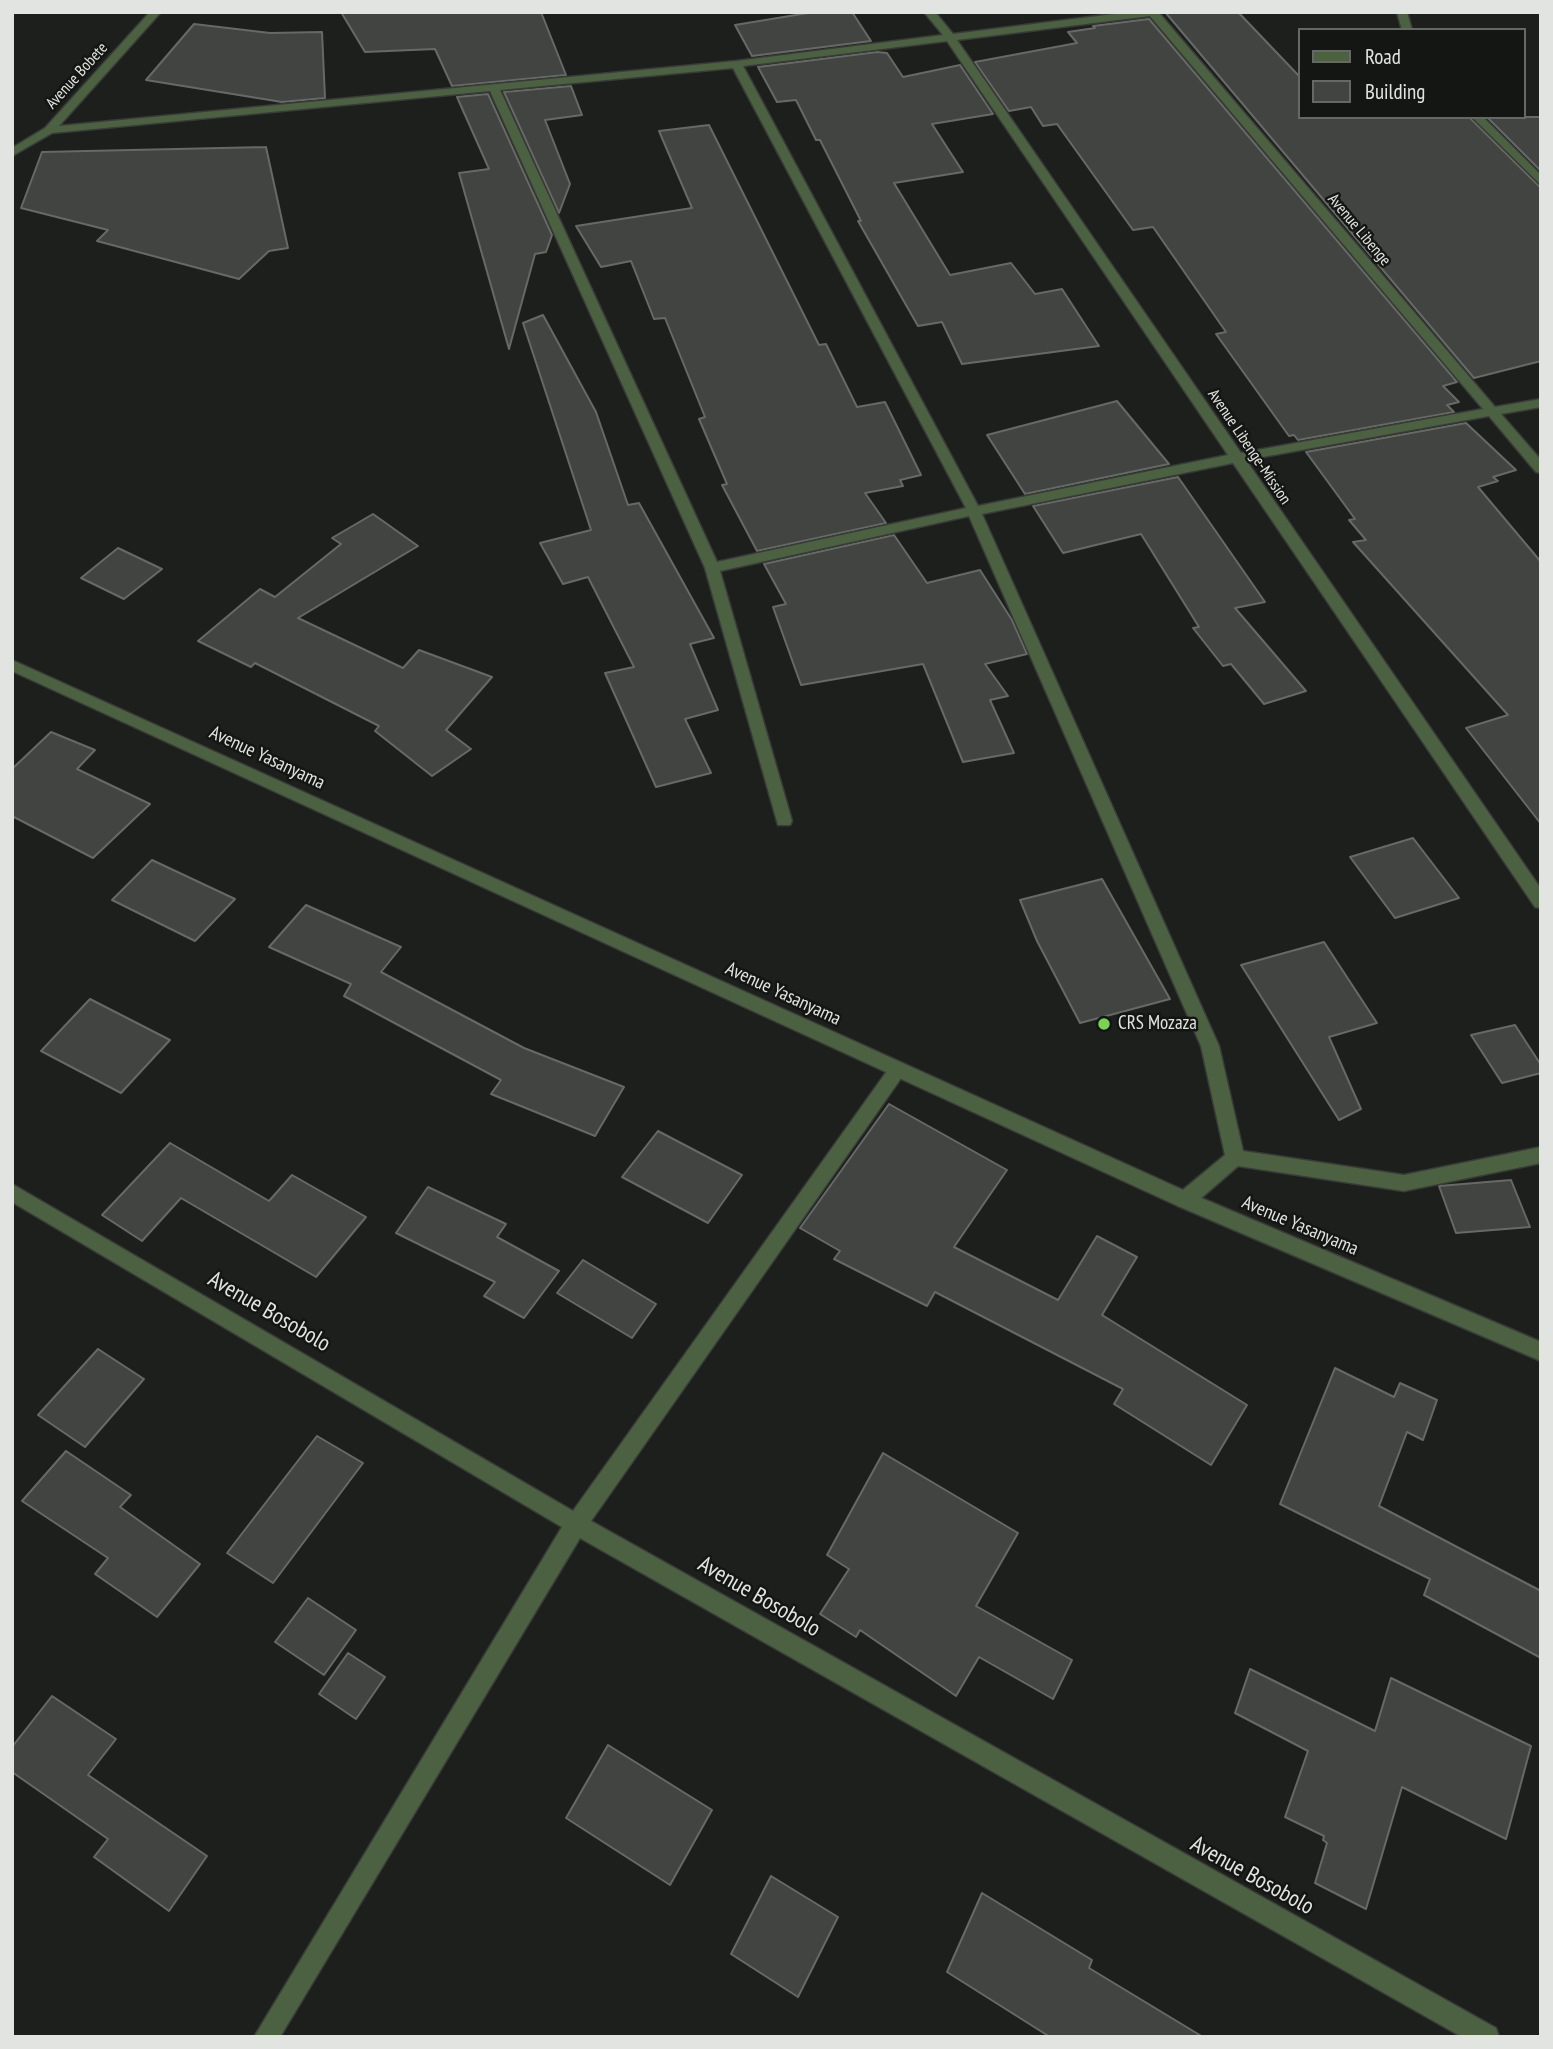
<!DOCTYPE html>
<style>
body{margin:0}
#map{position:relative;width:1553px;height:2049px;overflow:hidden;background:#1d1f1c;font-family:"PT Sans Narrow",sans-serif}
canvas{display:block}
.frame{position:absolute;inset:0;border:14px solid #e2e4e1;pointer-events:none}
.legend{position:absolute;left:1298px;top:28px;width:228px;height:91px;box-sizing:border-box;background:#141613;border:2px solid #666865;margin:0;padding:9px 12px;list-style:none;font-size:21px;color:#e2e4e1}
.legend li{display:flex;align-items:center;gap:14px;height:35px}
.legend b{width:35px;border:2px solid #666865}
</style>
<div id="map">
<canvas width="1553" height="2049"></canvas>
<div class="frame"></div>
<ul class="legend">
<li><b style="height:9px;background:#4b6142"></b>Road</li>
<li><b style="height:19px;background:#414440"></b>Building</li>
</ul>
</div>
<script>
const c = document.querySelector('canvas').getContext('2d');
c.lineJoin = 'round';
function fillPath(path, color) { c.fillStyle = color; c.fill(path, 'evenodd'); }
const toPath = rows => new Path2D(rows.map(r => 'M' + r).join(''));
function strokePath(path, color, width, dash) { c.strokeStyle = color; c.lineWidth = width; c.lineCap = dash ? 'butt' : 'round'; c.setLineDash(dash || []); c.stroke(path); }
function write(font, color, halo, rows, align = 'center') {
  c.font = font + ' "PT Sans Narrow",sans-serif'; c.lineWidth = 5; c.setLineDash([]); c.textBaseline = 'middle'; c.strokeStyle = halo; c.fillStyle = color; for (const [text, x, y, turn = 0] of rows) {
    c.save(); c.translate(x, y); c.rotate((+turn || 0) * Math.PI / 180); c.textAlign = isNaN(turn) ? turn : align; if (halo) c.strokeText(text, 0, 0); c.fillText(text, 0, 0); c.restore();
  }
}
const building = toPath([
 [341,12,541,12,566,75,452,86,435,49,365,52,341,12],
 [814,12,852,12,871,41,752,56,735,25,814,12],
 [1165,12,1238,12,1299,76,1299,117,1469,117,1541,188,1541,361,1474,378,1165,12],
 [1149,19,1457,382,1443,386,1459,402,1447,405,1454,412,1298,440,1294,435,1289,436,1216,334,1226,332,1153,227,1133,230,1057,124,1043,126,1031,107,1009,111,975,62,1077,43,1068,32,1095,28,1093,26,1149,19],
 [194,24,270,33,322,32,325,98,282,102,146,80,194,24],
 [877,52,887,53,903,77,960,65,993,114,932,124,963,172,894,183,950,275,1011,263,1035,294,1062,289,1099,346,962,364,942,322,918,326,858,221,861,221,820,140,816,140,796,100,777,102,758,67,877,52],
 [571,86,582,115,545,120,570,184,559,213,504,92,571,86],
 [488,94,552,235,546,252,535,254,509,349,459,173,489,169,457,97,488,94],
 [1487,117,1541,117,1541,171,1487,117],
 [709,125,819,345,826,344,857,407,885,402,921,475,900,480,903,486,865,493,886,523,757,551,722,485,727,484,699,419,705,417,665,318,654,319,631,261,601,267,576,226,692,208,659,131,709,125],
 [266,147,288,248,269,251,239,279,97,241,108,230,21,208,42,152,266,147],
 [543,315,596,412,628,505,639,503,714,638,690,644,718,710,685,719,711,773,656,787,605,673,634,667,588,577,563,584,540,543,591,530,523,323,543,315],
 [1117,401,1169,464,1025,494,987,435,1117,401],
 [1466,423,1516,470,1493,477,1498,481,1478,487,1541,562,1541,824,1466,728,1508,715,1353,542,1366,540,1349,520,1355,519,1306,452,1466,423],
 [1178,477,1265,602,1235,608,1306,691,1264,704,1231,664,1223,666,1193,628,1199,627,1141,534,1063,553,1033,506,1178,477],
 [373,514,418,546,298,618,403,668,419,650,492,677,446,730,471,749,432,776,375,731,379,726,255,663,251,667,198,641,260,589,275,597,341,544,332,538,373,514],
 [894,535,927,583,980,570,1012,620,1027,654,985,664,1008,696,990,700,1014,753,963,762,923,664,801,685,773,607,786,604,764,564,894,535],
 [118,548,162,569,124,599,81,578,118,548],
 [51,732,95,750,77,769,150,804,93,858,12,816,12,769,51,732],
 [1413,838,1459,898,1395,918,1350,857,1413,838],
 [152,860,235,899,195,941,112,900,152,860],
 [1102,879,1170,999,1080,1023,1037,941,1020,900,1102,879],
 [306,905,401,947,381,972,524,1048,624,1087,595,1136,491,1094,501,1080,344,996,351,984,269,947,306,905],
 [1324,942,1377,1023,1329,1037,1361,1109,1339,1120,1241,965,1324,942],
 [90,999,170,1040,121,1093,41,1051,90,999],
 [1515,1025,1541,1065,1541,1073,1502,1083,1471,1035,1515,1025],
 [889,1104,1007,1170,954,1247,1058,1300,1097,1236,1137,1257,1102,1315,1247,1405,1211,1465,1114,1404,1123,1389,935,1292,927,1306,834,1259,840,1251,800,1228,889,1104],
 [658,1131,742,1175,708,1223,622,1177,658,1131],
 [170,1143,269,1201,292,1175,366,1217,316,1277,181,1198,142,1241,102,1215,170,1143],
 [1511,1180,1530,1227,1456,1233,1439,1186,1511,1180],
 [428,1187,506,1224,497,1237,559,1271,524,1318,484,1296,495,1282,396,1233,428,1187],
 [583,1260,656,1304,632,1338,557,1293,583,1260],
 [98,1349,144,1379,85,1447,38,1415,98,1349],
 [1335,1368,1394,1397,1400,1383,1437,1400,1423,1440,1407,1432,1379,1506,1541,1591,1541,1658,1424,1595,1430,1579,1280,1504,1335,1368],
 [317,1436,363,1463,273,1583,227,1553,317,1436],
 [66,1451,131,1495,120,1507,200,1564,157,1617,95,1574,108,1558,22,1501,66,1451],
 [883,1453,1018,1533,976,1606,1072,1660,1053,1699,979,1657,956,1696,860,1630,856,1637,820,1614,849,1569,827,1555,883,1453],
 [308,1598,356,1630,324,1675,275,1642,308,1598],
 [348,1653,385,1677,356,1719,319,1694,348,1653],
 [1250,1669,1375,1731,1391,1678,1531,1746,1506,1839,1402,1787,1366,1909,1315,1883,1327,1843,1323,1840,1324,1836,1285,1817,1308,1751,1235,1713,1250,1669],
 [52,1696,116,1739,88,1775,207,1856,169,1911,94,1857,108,1839,12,1772,12,1747,52,1696],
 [608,1745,712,1810,670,1885,566,1818,608,1745],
 [771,1876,838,1917,798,1997,731,1954,771,1876],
 [982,1893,1092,1960,1089,1968,1203,2037,1050,2037,947,1972,982,1893]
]);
fillPath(building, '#414440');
strokePath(building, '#666965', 2);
const minor = toPath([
 [150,12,161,12,59,126,736,61,943,35,924,12,935,12,953,34,1130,12,1162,12,1160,14,1495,407,1541,399,1541,407,1501,414,1541,460,1541,473,1536,472,1489,416,1246,460,1541,889,1541,908,1535,907,1233,463,982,514,1219,1046,1243,1151,1404,1175,1541,1147,1541,1163,1404,1191,1238,1166,1192,1206,1185,1208,1178,1206,1176,1200,1178,1194,1225,1155,1201,1046,969,516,720,571,792,821,790,825,778,825,705,568,490,91,52,133,12,156,12,148,45,128,150,12],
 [1150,16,1483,409,1241,453,957,40,1150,16],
 [947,41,1228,455,978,506,743,66,947,41],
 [733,68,966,508,717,562,500,90,733,68],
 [1397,12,1407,12,1412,30,1402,30,1397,12],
 [1472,117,1483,117,1541,175,1541,185,1472,117],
 [898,1062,904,1064,907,1069,904,1074,591,1521,1496,2028,1499,2037,1462,2037,580,1538,280,2037,254,2037,562,1527,12,1202,12,1184,573,1511,892,1064,898,1062]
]);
const tertiary = toPath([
 [12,660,1192,1194,1541,1342,1541,1361,1178,1206,12,671,12,660]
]);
strokePath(minor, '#393b38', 3);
strokePath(tertiary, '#393b38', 3);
fillPath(minor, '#4b6142');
fillPath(tertiary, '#4b6142');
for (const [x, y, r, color] of [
 [1104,1024,7,"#7bd155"]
]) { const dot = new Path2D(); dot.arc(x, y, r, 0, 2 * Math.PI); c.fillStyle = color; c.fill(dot); strokePath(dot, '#141613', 2.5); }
write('16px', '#e2e4e1', '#141613', [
 ["Avenue Bobete",77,76,-48],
 ["Avenue Libenge",1359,230,50],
 ["Avenue Libenge-Mission",1249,447,56]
]);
write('19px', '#e2e4e1', '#141613', [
 ["Avenue Yasanyama",267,758,25],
 ["Avenue Yasanyama",783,994,25],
 ["Avenue Yasanyama",1300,1226,23]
]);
write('19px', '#e2e4e1', '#141613', [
 ["CRS Mozaza",1118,1024]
], 'left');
write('23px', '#e2e4e1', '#141613', [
 ["Avenue Bosobolo",269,1312,30],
 ["Avenue Bosobolo",759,1597,30],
 ["Avenue Bosobolo",1252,1876,29]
]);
</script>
